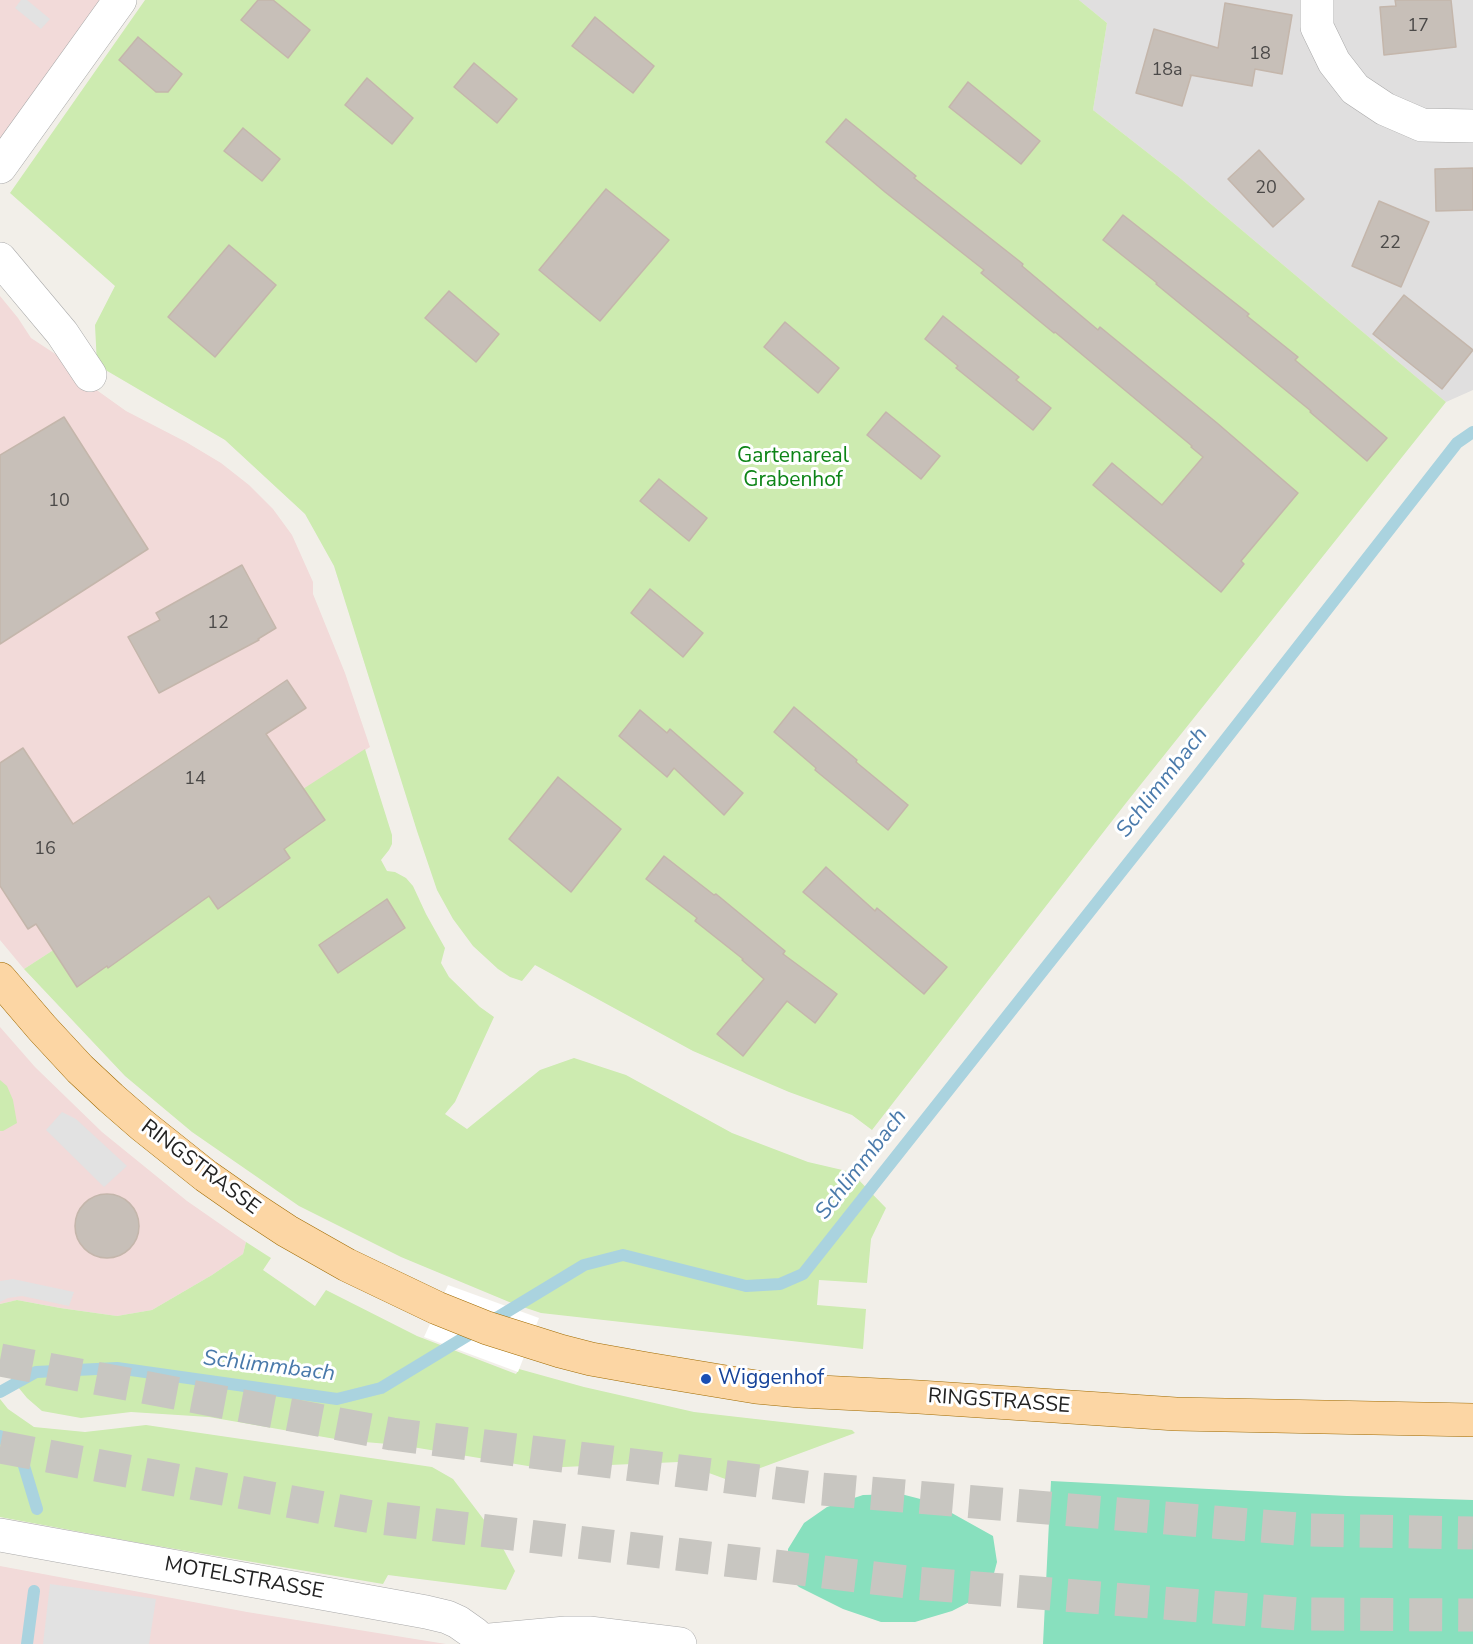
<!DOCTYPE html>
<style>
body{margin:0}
canvas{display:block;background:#f2efe9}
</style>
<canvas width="1473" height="1644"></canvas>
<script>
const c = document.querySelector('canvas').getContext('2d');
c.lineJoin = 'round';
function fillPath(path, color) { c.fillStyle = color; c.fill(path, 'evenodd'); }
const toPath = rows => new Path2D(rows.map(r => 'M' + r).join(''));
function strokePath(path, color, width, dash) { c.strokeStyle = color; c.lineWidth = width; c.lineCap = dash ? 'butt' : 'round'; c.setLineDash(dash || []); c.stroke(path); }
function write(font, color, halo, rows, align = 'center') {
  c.font = font + ' "Nunito Sans",sans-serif'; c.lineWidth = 6; c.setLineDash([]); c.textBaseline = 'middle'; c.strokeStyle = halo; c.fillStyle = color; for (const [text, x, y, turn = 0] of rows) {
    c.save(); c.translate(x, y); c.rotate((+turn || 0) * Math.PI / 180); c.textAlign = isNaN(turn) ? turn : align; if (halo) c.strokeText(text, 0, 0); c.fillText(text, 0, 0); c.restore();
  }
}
fillPath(toPath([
 [1079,0,1473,0,1473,390,1446,402,1180,178,1093,110,1107,23]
]), '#e0dfdf');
fillPath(toPath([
 [0,0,101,0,0,140],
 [0,296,18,318,31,338,69,363,91,386,126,411,186,442,221,463,249,485,273,509,292,535,313,582,313,594,345,673,370,747,24,969,0,940],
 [0,1027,35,1067,102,1132,187,1201,246,1242,243,1254,212,1275,152,1310,117,1316,60,1308,17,1300,0,1304],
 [0,1566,247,1612,446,1644,0,1644]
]), '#f2dad9');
fillPath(toPath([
 [145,0,1079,0,1107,23,1093,110,1180,178,1446,402,1126,803,872,1130,852,1115,789,1092,693,1051,535,965,522,981,510,977,498,969,473,946,453,919,437,890,417,831,334,566,305,514,225,440,97,365,95,325,115,286,10,193],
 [365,749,392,835,392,844,389,850,381,860,387,871,395,872,406,878,413,886,426,914,445,948,441,963,449,977,480,1007,494,1017,455,1102,445,1114,467,1129,540,1070,574,1058,626,1075,732,1133,808,1162,851,1172,886,1208,871,1239,867,1283,819,1280,817,1305,866,1309,863,1349,541,1313,514,1304,401,1257,299,1206,192,1132,125,1076,24,969],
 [0,1080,7,1086,13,1100,17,1123,3,1131,0,1131],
 [246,1242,271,1258,263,1270,315,1306,326,1290,417,1336,516,1374,519,1369,584,1387,694,1412,852,1430,855,1433,728,1480,679,1462,540,1468,400,1445,341,1440,209,1417,131,1412,81,1418,42,1411,27,1398,0,1365,0,1304,17,1300,60,1308,117,1316,152,1310,212,1275,243,1254],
 [0,1399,8,1409,34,1427,85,1432,146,1425,432,1467,453,1479,497,1537,515,1571,506,1590,388,1575,383,1584,140,1543,0,1517]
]), '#cdebb0');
fillPath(toPath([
 [1051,1481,1347,1496,1473,1500,1473,1644,1043,1644],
 [901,1494,932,1502,993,1536,997,1562,989,1592,952,1611,915,1622,881,1622,843,1609,799,1587,788,1576,788,1549,804,1523,827,1507,863,1495]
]), '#88e0be');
fillPath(toPath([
 [21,0,27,0,50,19,41,29,15,8],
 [62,1112,76,1119,127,1166,104,1187,46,1130],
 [13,1279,74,1292,69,1306,22,1296,8,1298,0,1302,0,1281],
 [50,1584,156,1599,149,1644,43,1644]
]), '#e2e2e2');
fillPath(toPath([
 [448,1285,539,1318,518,1372,424,1337]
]), '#fff');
strokePath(toPath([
 [0,1392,36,1372,117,1368,337,1399,381,1388,584,1265,623,1255,746,1286,780,1284,803,1274,1197,776,1457,443,1473,432],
 [0,1436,21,1456,37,1509],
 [27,1644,34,1591]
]), '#aad3df', 12);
const building = toPath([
 [258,0,273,0,310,30,288,58,241,20,258,0],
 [1395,0,1451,0,1456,47,1384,55,1380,7,1396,6,1395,0],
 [1225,3,1292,15,1282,74,1255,69,1252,86,1190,75,1191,76,1182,106,1136,93,1154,29,1218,48,1225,3],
 [595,17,654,66,633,93,572,46,595,17],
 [138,37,182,74,168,92,156,92,119,60,138,37],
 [474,63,517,99,497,123,454,87,474,63],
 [367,78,413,118,392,144,345,105,367,78],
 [968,82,1040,141,1021,164,949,107,968,82],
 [846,119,916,176,914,178,1023,264,1022,266,1098,330,1100,327,1217,423,1298,493,1241,561,1244,564,1221,592,1093,485,1112,463,1162,505,1203,457,1191,447,1192,446,1055,332,1054,333,981,273,984,270,885,192,826,142,846,119],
 [243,128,280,159,262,181,224,151,243,128],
 [1259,150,1304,199,1273,227,1228,179,1259,150],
 [1473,168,1473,210,1436,211,1435,169,1473,168],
 [606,189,669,240,600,321,539,270,606,189],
 [1379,201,1429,222,1401,287,1352,266,1379,201],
 [1123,215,1249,314,1247,316,1298,357,1295,360,1387,438,1367,461,1310,412,1311,411,1156,284,1157,283,1103,240,1123,215],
 [229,245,276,285,215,357,168,317,229,245],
 [449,291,499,334,476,362,425,318,449,291],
 [1404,295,1473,350,1442,389,1373,334,1404,295],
 [943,316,1019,377,1016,380,1051,408,1033,430,956,368,958,366,925,339,943,316],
 [785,322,839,368,818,393,764,347,785,322],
 [886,412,940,456,921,479,867,435,886,412],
 [64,417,148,549,0,644,0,455,64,417],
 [659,479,707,518,689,541,640,501,659,479],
 [242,565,276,628,258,639,259,640,159,693,128,637,160,620,156,613,242,565],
 [650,589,703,633,683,657,631,613,650,589],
 [287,680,306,708,266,734,325,820,284,849,290,858,218,909,209,896,108,968,107,966,77,987,36,924,28,929,0,886,0,763,23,748,73,824,287,680],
 [794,707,857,760,856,762,908,805,888,830,815,770,816,768,774,732,794,707],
 [640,710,667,733,670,729,743,793,724,815,674,768,667,777,619,736,640,710],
 [558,777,621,829,571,892,509,839,558,777],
 [664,856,714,895,716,894,785,951,783,954,837,994,815,1023,787,1001,743,1056,717,1034,764,979,742,960,743,959,695,921,697,918,646,879,664,856],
 [826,867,875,911,877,908,947,967,924,994,803,892,826,867],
 [387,899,405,928,338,973,319,945,387,899],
 '75 1226a32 32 0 1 1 64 0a32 32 0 1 1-64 0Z'
]);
fillPath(building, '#c7bfb8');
strokePath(building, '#c4b6ab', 1.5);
strokePath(toPath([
 [0,1360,392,1434,821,1489,1309,1530,1473,1533],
 [0,1447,372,1517,915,1583,1299,1614,1473,1615]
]), '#c8c6c1', 33, [33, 16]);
const street = toPath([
 [1317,0,1317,27,1334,62,1355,89,1385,109,1422,125,1473,126],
 [0,167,120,0],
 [0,259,62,333,90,375],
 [0,1535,426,1612,447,1617,458,1622,475,1634,480,1644],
 [479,1641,566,1633,589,1633,680,1644]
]);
const primary = toPath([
 [0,979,42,1028,80,1069,111,1098,142,1125,206,1176,246,1204,287,1231,347,1265,437,1308,487,1328,560,1351,591,1359,647,1369,756,1387,800,1391,919,1397,1176,1414,1473,1420]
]);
strokePath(street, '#a9a9a9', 34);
strokePath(primary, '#a06b00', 34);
strokePath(street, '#fff', 33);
strokePath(primary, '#fcd6a4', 33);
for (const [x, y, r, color] of [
 [706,1379,6,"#1a4fb4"]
]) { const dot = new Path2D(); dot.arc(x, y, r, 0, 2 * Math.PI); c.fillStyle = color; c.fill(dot); strokePath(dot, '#fff', 2); }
write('18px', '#4b4948', null, [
 ["17",1418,27],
 ["18",1260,55],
 ["18a",1167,71],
 ["20",1266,189],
 ["22",1390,244],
 ["10",59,502],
 ["12",218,624],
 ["14",195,780],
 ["16",45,850]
]);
write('21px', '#0c8416', '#fff', [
 ["Gartenareal",793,457],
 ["Grabenhof",793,481]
]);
write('21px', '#222', '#fff', [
 ["RINGSTRASSE",200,1168,37],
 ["RINGSTRASSE",999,1402,4],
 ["MOTELSTRASSE",244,1579,10]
]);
write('21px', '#164399', '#fff', [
 ["Wiggenhof",718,1379]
], 'left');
write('italic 22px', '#4a7aab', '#fff', [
 ["Schlimmbach",1163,783,-52],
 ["Schlimmbach",862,1165,-52],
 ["Schlimmbach",269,1367,7]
]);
</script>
